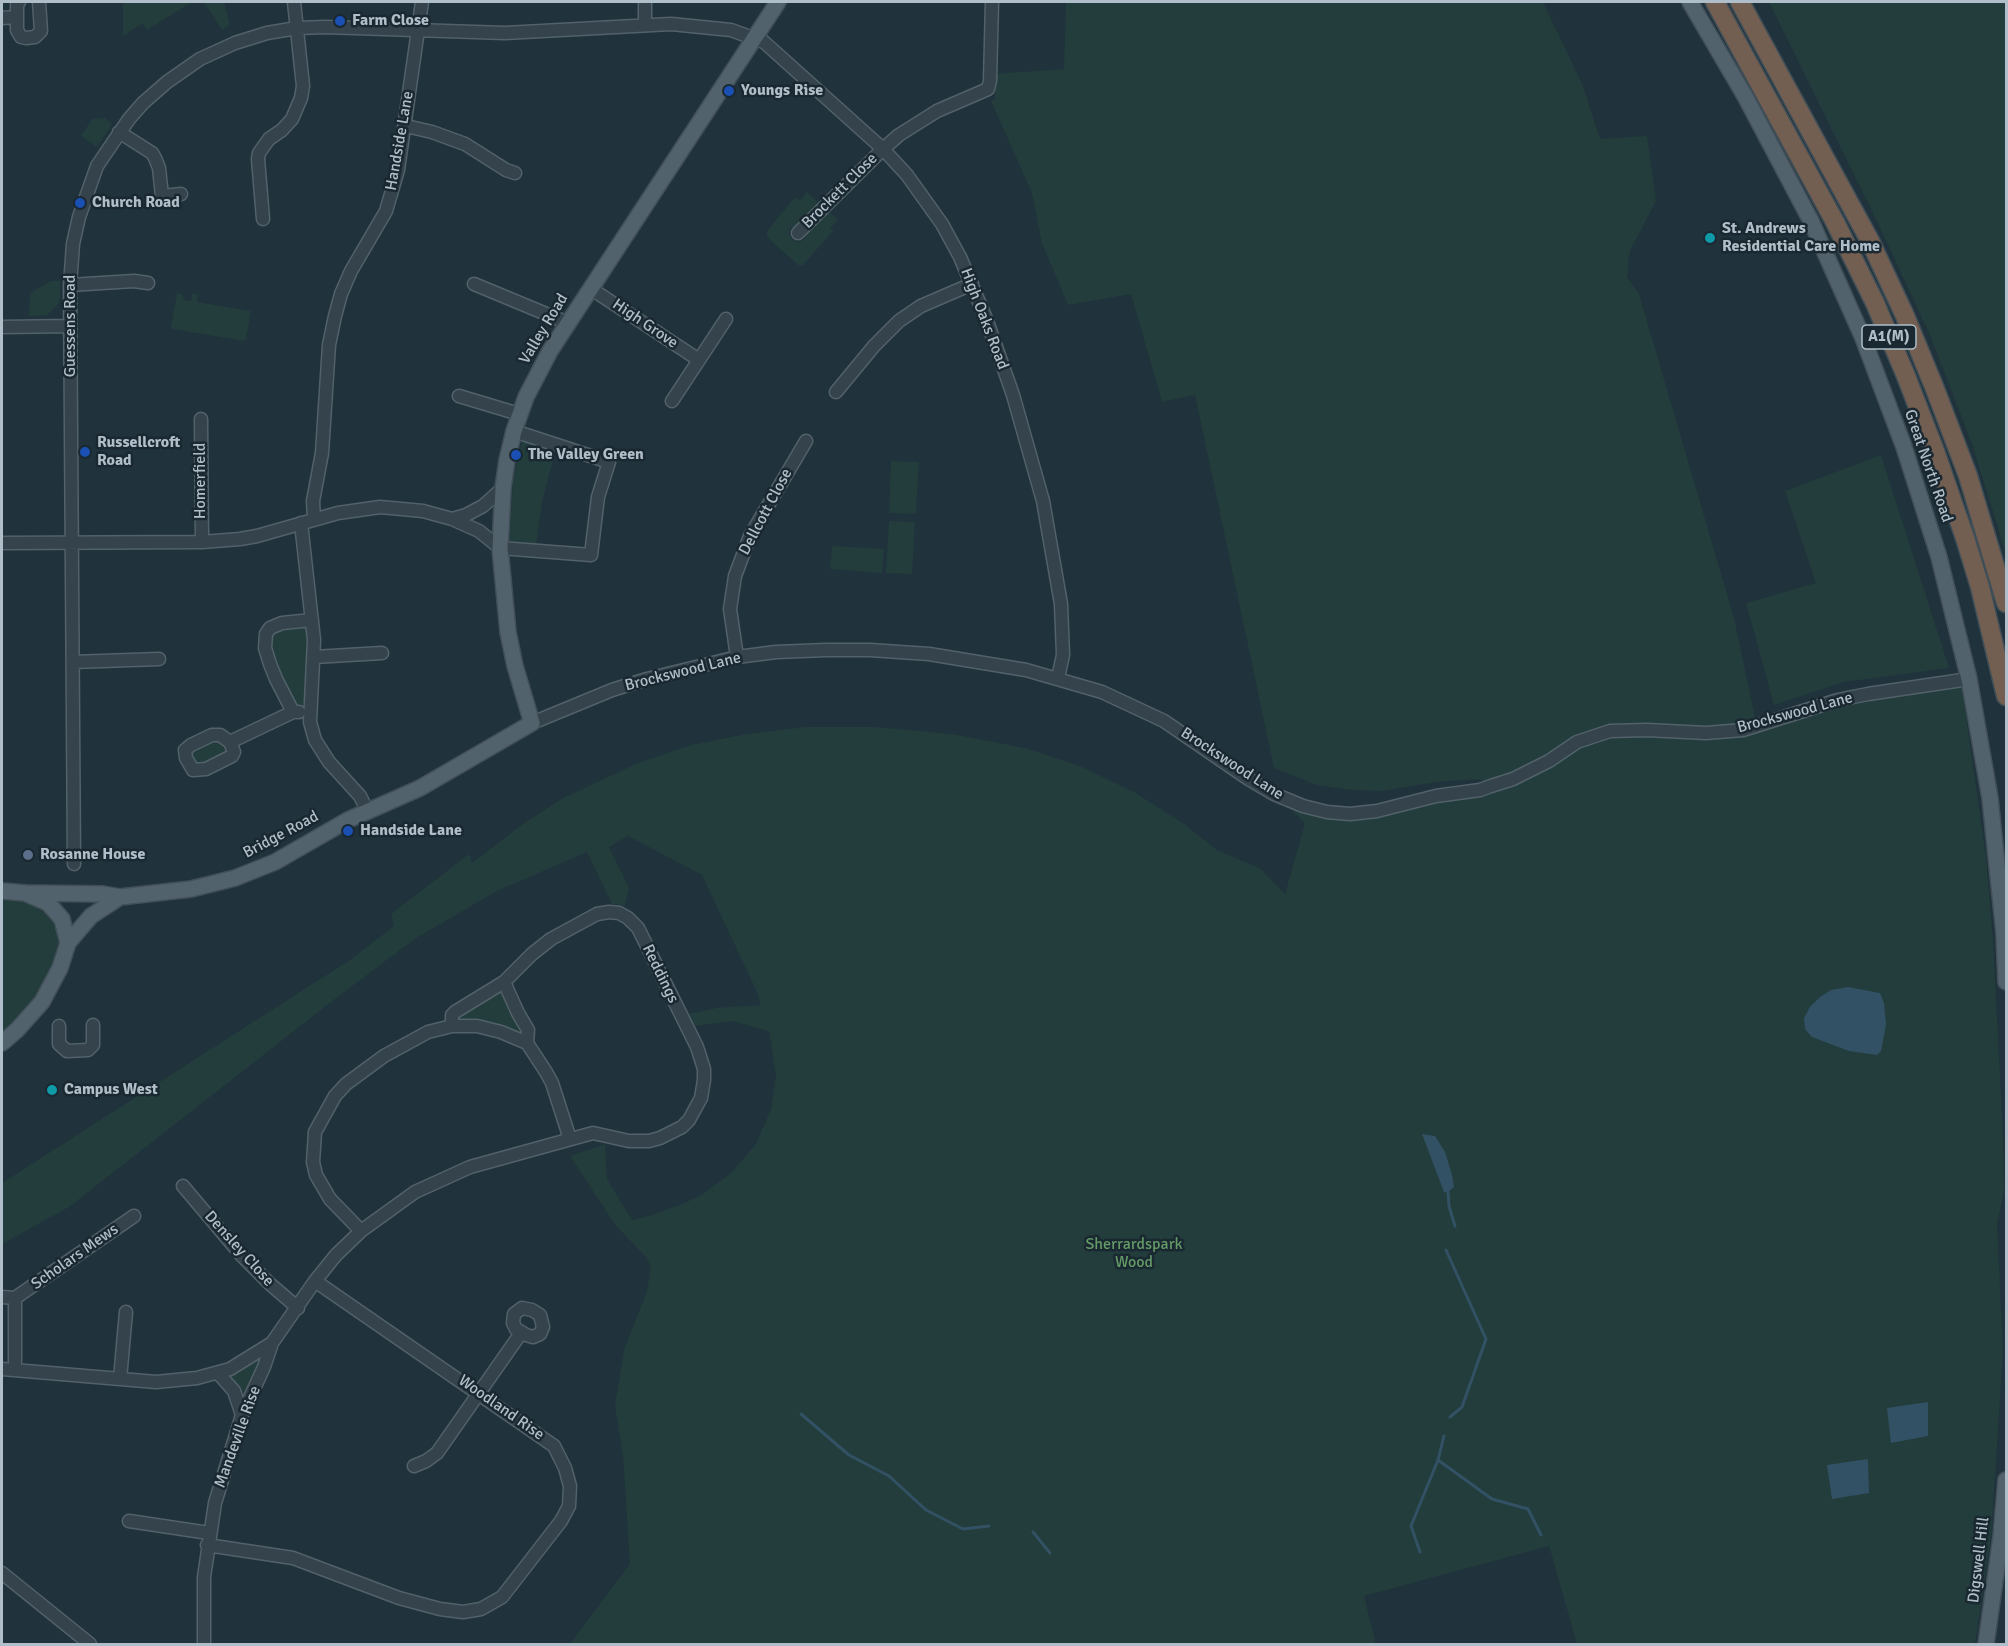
<!DOCTYPE html>
<style>
body{margin:0}
#map{position:relative;width:2008px;height:1646px;overflow:hidden;background:#20323c;font-family:Signika,sans-serif}
canvas{display:block}
.frame{position:absolute;inset:0;border:3px solid #afbec8;pointer-events:none}
</style>
<div id="map">
<canvas width="2008" height="1646"></canvas>
<div class="frame"></div>
</div>
<script>
const c = document.querySelector('canvas').getContext('2d');
c.lineJoin = 'round';
function fillPath(path, color) { c.fillStyle = color; c.fill(path, 'evenodd'); }
const toPath = rows => new Path2D(rows.map(r => 'M' + r).join(''));
function strokePath(path, color, width, dash) { c.strokeStyle = color; c.lineWidth = width; c.lineCap = dash ? 'butt' : 'round'; c.setLineDash(dash || []); c.stroke(path); }
function write(font, color, halo, rows, align = 'center') {
  c.font = font + ' Signika,sans-serif'; c.lineWidth = 5; c.setLineDash([]); c.textBaseline = 'middle'; c.strokeStyle = halo; c.fillStyle = color; for (const [text, x, y, turn = 0] of rows) {
    c.save(); c.translate(x, y); c.rotate((+turn || 0) * Math.PI / 180); c.textAlign = isNaN(turn) ? turn : align; if (halo) c.strokeText(text, 0, 0); c.fillText(text, 0, 0); c.restore();
  }
}
fillPath(toPath([
 [123,2,192,2,147,30,143,23,123,36],
 [204,2,224,2,230,24,222,30],
 [1066,2,1543,2,1583,86,1600,139,1647,136,1656,201,1630,251,1627,277,1639,294,1734,618,1756,722,1845,690,1960,674,1986,857,1993,941,2003,1135,2004,1191,1997,1224,2003,1352,1991,1536,1975,1644,1577,1644,1549,1546,1364,1596,1376,1644,570,1644,630,1564,623,1455,615,1406,624,1350,647,1291,651,1266,645,1256,616,1226,570,1156,605,1144,607,1179,632,1220,652,1215,682,1204,703,1194,732,1172,756,1144,771,1109,776,1076,769,1031,732,1021,695,1026,689,1014,716,1008,761,1005,756,990,702,875,628,836,609,847,629,888,625,906,612,904,587,852,497,891,416,938,331,1002,69,1207,2,1244,2,1183,350,960,394,926,391,914,469,854,472,863,527,821,565,797,638,763,691,745,747,734,806,727,873,727,952,734,1025,748,1082,767,1134,792,1184,824,1217,850,1261,869,1285,894,1305,823,1293,812,1295,809,1325,816,1488,790,1481,779,1436,782,1381,791,1351,790,1317,785,1274,768,1195,395,1162,402,1131,294,1068,305,1042,243,1032,193,991,101,995,99,994,74,1064,69],
 [1769,2,2006,2,2006,554,1972,444,1929,333,1876,219],
 [105,118,112,124,97,147,81,136,92,119],
 [807,192,820,204,799,224,790,228,789,234,792,239,798,242,803,240,806,237,807,230,827,210,838,220,830,228,833,231,803,265,798,265,767,237,767,231,795,197,800,201],
 [51,281,60,281,60,298,58,304,47,315,29,316,30,293],
 [177,293,183,295,183,300,191,301,192,294,194,293,198,295,197,302,251,311,246,339,244,341,172,329,171,327],
 [523,437,556,449,542,502,536,546,509,546,513,480],
 [1881,455,1949,668,1844,682,1774,705,1746,603,1816,583,1785,491],
 [891,461,919,462,916,514,889,513],
 [889,521,915,522,912,574,886,573],
 [832,546,884,549,882,573,830,569],
 [307,625,310,633,305,705,296,707,278,677,268,637,275,628],
 [207,739,225,741,229,754,196,767,189,749],
 [2,898,35,902,56,918,62,948,34,1004,2,1037],
 [501,990,523,1034,520,1036,457,1021,456,1015],
 [254,1360,260,1361,248,1394,241,1395,229,1378,229,1375]
]), '#223d3b');
fillPath(toPath([
 [1848,987,1880,993,1884,1003,1886,1025,1881,1051,1877,1055,1849,1051,1812,1037,1805,1029,1804,1018,1810,1007,1820,997,1831,990],
 [1422,1134,1435,1136,1445,1152,1452,1175,1454,1187,1448,1192,1444,1192],
 [1928,1402,1928,1436,1891,1443,1887,1408],
 [1868,1459,1869,1493,1832,1499,1827,1465]
]), '#335165');
strokePath(toPath([
 [1448,1192,1449,1206,1455,1226],
 [1446,1250,1486,1339,1462,1407,1450,1417],
 [801,1414,849,1455,889,1476,926,1510,963,1529,989,1526],
 [1438,1460,1492,1499,1528,1509,1541,1535],
 [1033,1532,1050,1553],
 [1420,1552,1411,1526,1438,1460,1444,1436]
]), '#335165', 3);
const minor = toPath([
 [19,2,17,5,17,30,21,37,26,38,35,37,41,31,39,2],
 [645,2,645,25],
 [2,18,16,17],
 [406,126,432,132,465,144,506,170,515,173],
 [119,132,152,153,155,158,159,168,162,196,181,194],
 [263,219,258,159,259,153,269,139,282,130,292,119,301,98,303,86,294,2],
 [798,233,883,149,899,135,937,111,988,89,990,81,992,2],
 [474,284,568,323],
 [70,285,134,281,148,283],
 [590,288,699,360],
 [2,327,70,326],
 [836,392,874,346,899,321,921,306,972,284],
 [459,396,519,414],
 [672,401,726,319],
 [201,419,202,542],
 [503,488,483,506,466,515,452,519,479,531,500,548,591,555,598,497,609,462,514,431],
 [314,519,313,501,322,453,329,345,335,316,341,294,351,271,386,211,398,170,422,2],
 [301,523,314,640,310,722,315,740,329,762,360,796,368,812],
 [2,543,202,542,240,539,257,536,338,513,380,507,423,511,452,519],
 [314,657,382,653],
 [737,657,730,609,735,576,750,536,806,441],
 [73,662,159,659],
 [293,712,276,679,270,664,265,648,266,634,270,628,282,623,312,620],
 [532,723,612,690,647,679,737,657,776,652,826,650,870,650,929,654,1026,670,1102,692,1164,721,1247,778,1274,794,1303,806,1327,812,1350,814,1377,811,1436,796,1480,790,1491,786,1513,779,1549,761,1577,742,1610,731,1647,730,1706,733,1743,730,1838,700,1868,694,1969,679],
 [212,735,220,735,230,742,234,752,232,756,206,769,193,770,186,758,185,750,191,745,212,735],
 [230,742,293,712,299,712],
 [74,864,70,285,73,244,79,217,97,166,129,119,143,103,167,82,200,59,235,43,267,33,297,28,325,27,505,33,671,24,731,30,764,42,883,149,907,175,942,224,960,257,987,321,1013,395,1043,501,1061,604,1063,655,1058,678],
 [504,982,518,1013,528,1030,527,1043],
 [59,1026,59,1044,67,1051,88,1050,93,1045,93,1025],
 [183,1186,242,1256,270,1284,298,1308],
 [361,1231,330,1199,316,1175,313,1162,315,1132,335,1096,346,1084,384,1056,428,1032,452,1026,477,1026,501,1032,527,1043,546,1072,552,1083,570,1139],
 [2,1297,15,1298],
 [522,1308,532,1310,540,1315,543,1327,540,1334,533,1337,526,1335,516,1329,513,1323,514,1314,522,1308],
 [2,1369,156,1382,197,1378,230,1369,272,1343,315,1281,336,1255,361,1231,415,1192,470,1167,593,1133,629,1141,649,1141,660,1138,682,1127,689,1120,701,1098,704,1080,704,1069,697,1047,638,928,628,918,619,913,609,912,597,914,551,939,532,954,504,982,455,1012,452,1015,452,1026],
 [15,1370,15,1298,134,1216],
 [218,1373,234,1391,242,1415],
 [120,1379,126,1312],
 [414,1466,426,1461,437,1453,521,1333],
 [129,1521,209,1533],
 [207,1545,293,1558,399,1598,440,1609,463,1612,481,1609,502,1597,561,1521,569,1506,570,1486,565,1468,554,1446,315,1281],
 [2,1573,90,1644],
 [204,1644,204,1577,215,1503,242,1415,264,1367,272,1343]
]);
const major = toPath([
 [1690,2,1746,98,1811,221,1863,338,1904,447,1939,557,1969,679,1990,798,2004,933,2006,982],
 [2,891,25,893,48,903,62,919,68,943,60,968,42,1002,17,1030,2,1043],
 [25,893,103,894,120,897,191,889,235,878,275,862,348,820,420,788,532,723,515,666,508,632,500,548,503,488,507,460,514,431,526,397,550,351,778,2],
 [68,943,91,916,120,897],
 [1986,1644,2001,1537,2006,1480]
]);
const highway = toPath([
 [1715,2,1835,222,1875,303,1906,376,1935,451,1965,538,1980,587,2006,696],
 [1740,2,1870,241,1905,316,1935,389,1968,476,2006,603]
]);
strokePath(minor, '#52616a', 15);
strokePath(major, '#414f58', 18);
strokePath(highway, '#3f4e57', 21);
strokePath(minor, '#34434c', 12);
strokePath(major, '#52626c', 15);
strokePath(highway, '#735f51', 18);
for (const [x, y, r, color] of [
 [340,21,6,"#1a4fb4"],
 [729,91,6,"#1a4fb4"],
 [80,203,6,"#1a4fb4"],
 [1710,238,6,"#0f9aa8"],
 [85,452,6,"#1a4fb4"],
 [516,455,6,"#1a4fb4"],
 [348,831,6,"#1a4fb4"],
 [28,855,6,"#5c6f8a"],
 [52,1090,6,"#0f9aa8"]
]) { const dot = new Path2D(); dot.arc(x, y, r, 0, 2 * Math.PI); c.fillStyle = color; c.fill(dot); strokePath(dot, '#1a2831', 2); }
for (const [x, y, w] of [
 [1889,337,54]
]) { const box = new Path2D(); box.roundRect(x - w / 2, y - 12, w, 24, 4.5); c.fillStyle = '#1a2831'; c.fill(box); strokePath(box, '#afbec8', 1.5); }
write('bold 15px', '#afbec8', null, [
 ["A1(M)",1889,337]
]);
write('bold 16px', '#afbec8', '#1a2831', [
 ["Farm Close",352,21],
 ["Youngs Rise",741,91],
 ["Church Road",92,203],
 ["St. Andrews",1722,229],
 ["Residential Care Home",1722,247],
 ["Russellcroft",97,443],
 ["Road",97,461],
 ["The Valley Green",528,455],
 ["Handside Lane",360,831],
 ["Rosanne House",40,855],
 ["Campus West",64,1090]
], 'left');
write('16px', '#afbec8', '#1a2831', [
 ["Handside Lane",400,141,-80],
 ["Brockett Close",840,191,-45],
 ["High Oaks Road",984,319,69],
 ["High Grove",645,324,34],
 ["Guessens Road",71,326,-90],
 ["Valley Road",544,329,-59],
 ["Great North Road",1928,466,71],
 ["Homerfield",201,481,-90],
 ["Dellcott Close",766,512,-62],
 ["Brockswood Lane",683,672,-14],
 ["Brockswood Lane",1795,713,-15],
 ["Brockswood Lane",1232,764,33],
 ["Bridge Road",281,835,-28],
 ["Reddings",660,974,64],
 ["Densley Close",239,1249,48],
 ["Scholars Mews",75,1257,-35],
 ["Woodland Rise",501,1408,35],
 ["Mandeville Rise",238,1437,-70],
 ["Digswell Hill",1979,1560,-83]
]);
write('16px', '#659b66', '#1a2831', [
 ["Sherrardspark",1134,1245],
 ["Wood",1134,1263]
]);
</script>
